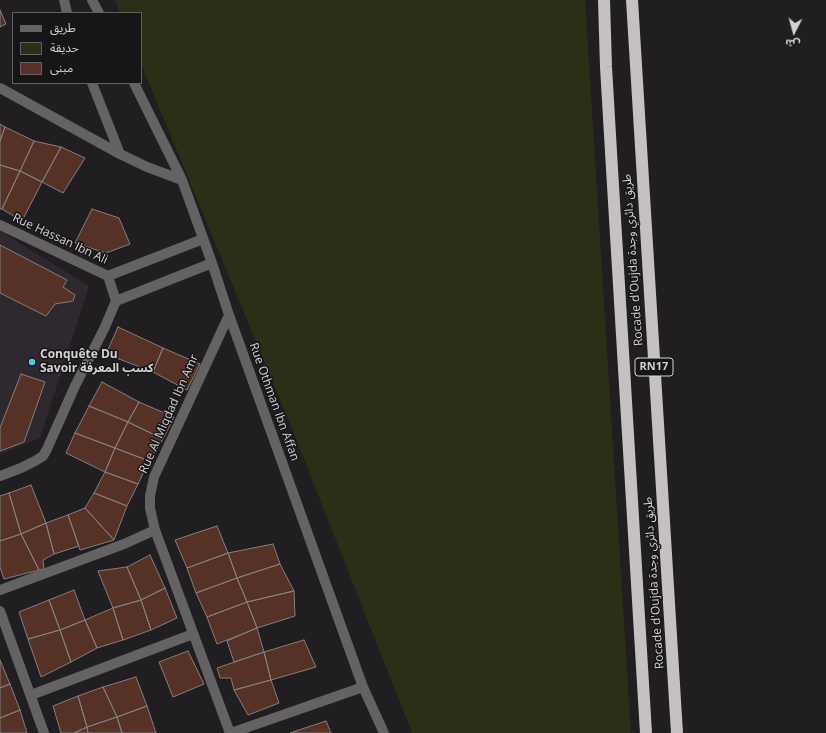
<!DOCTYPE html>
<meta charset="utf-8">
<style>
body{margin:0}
#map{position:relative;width:826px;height:733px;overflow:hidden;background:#201e20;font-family:"Open Sans","Noto Sans Arabic",sans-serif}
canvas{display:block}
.legend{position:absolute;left:12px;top:12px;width:130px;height:72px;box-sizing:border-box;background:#171517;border:1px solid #626162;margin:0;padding:5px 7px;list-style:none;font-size:12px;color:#d3d2d3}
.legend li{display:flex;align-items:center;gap:8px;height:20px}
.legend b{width:20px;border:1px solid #626162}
.north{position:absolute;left:774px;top:12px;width:40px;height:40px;-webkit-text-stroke:3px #171517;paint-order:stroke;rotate:186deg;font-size:11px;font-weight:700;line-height:16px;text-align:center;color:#d3d2d3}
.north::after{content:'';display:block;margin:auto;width:14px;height:18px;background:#d3d2d3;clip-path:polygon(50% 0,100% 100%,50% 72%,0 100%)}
</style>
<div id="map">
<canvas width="826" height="733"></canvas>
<ul class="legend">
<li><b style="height:5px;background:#646262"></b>طريق</li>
<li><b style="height:11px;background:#2b2f16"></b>حديقة</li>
<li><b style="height:11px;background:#553126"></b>مبنى</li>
</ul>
<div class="north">ش</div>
</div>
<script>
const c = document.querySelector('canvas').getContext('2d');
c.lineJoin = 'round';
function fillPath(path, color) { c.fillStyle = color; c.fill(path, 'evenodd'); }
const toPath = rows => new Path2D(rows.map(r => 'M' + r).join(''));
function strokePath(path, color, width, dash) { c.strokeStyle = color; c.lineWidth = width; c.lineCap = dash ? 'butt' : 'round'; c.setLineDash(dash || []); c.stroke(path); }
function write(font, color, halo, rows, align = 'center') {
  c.font = font + ' "Open Sans","Noto Sans Arabic",sans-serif'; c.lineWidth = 3; c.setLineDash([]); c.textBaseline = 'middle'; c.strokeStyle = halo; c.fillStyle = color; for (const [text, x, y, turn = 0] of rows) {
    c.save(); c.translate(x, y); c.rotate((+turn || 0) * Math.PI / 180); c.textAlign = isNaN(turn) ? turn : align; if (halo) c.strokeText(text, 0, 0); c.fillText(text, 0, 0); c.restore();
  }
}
fillPath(toPath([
 [0,231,89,286,40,438,0,454]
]), '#2f292f');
fillPath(toPath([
 [115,0,585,0,631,733,412,733,293,431,141,64,141,13,120,13]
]), '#2b2f16');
const building = toPath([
 [0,10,6,24,0,27,0,10],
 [0,124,5,127,0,141,0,124],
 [5,127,34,141,20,171,0,165,0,141,5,127],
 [34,141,61,147,42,182,20,171,34,141],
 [61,147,85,158,63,193,42,182,61,147],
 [0,165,20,171,2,209,0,209,0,165],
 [20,171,42,182,22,221,2,209,20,171],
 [92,209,119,218,130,244,106,253,75,243,92,209],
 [0,245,67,280,63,287,75,295,73,301,55,304,46,316,0,293,0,245],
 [118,327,163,348,153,372,106,354,118,327],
 [163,348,200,364,187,390,153,372,163,348],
 [21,374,45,382,24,442,0,451,0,428,21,374],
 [102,382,139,402,128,422,89,406,102,382],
 [139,402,174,417,163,439,128,422,139,402],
 [89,406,128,422,115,448,75,433,89,406],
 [128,422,163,439,149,461,115,448,128,422],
 [75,433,115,448,105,472,66,453,75,433],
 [115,448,149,461,138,484,105,472,115,448],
 [105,472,138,484,127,506,94,493,105,472],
 [31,485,46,523,21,534,9,493,31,485],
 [9,493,21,534,0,541,0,496,9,493],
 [94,493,127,506,114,540,85,508,94,493],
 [85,508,114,540,80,550,68,515,85,508],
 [68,515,79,546,54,554,46,523,68,515],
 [46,523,54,554,43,560,44,569,39,570,21,534,46,523],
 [217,526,228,553,187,568,175,540,217,526],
 [21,534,39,570,4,579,0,567,0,541,21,534],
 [273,544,280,564,237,578,228,553,273,544],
 [228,553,237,578,196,593,187,568,228,553],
 [150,555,165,588,141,600,127,567,150,555],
 [280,564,294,591,247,602,237,578,280,564],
 [127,567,141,600,113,608,98,571,127,567],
 [237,578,247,602,207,617,196,593,237,578],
 [165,588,177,618,151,630,141,600,165,588],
 [74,590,85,620,60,630,49,600,74,590],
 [294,591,295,616,257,628,247,602,294,591],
 [49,600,60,630,28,639,19,612,49,600],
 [141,600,151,630,123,640,113,608,141,600],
 [247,602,257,628,217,644,207,617,247,602],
 [113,608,123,640,97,648,85,620,113,608],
 [85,620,97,648,71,662,60,630,85,620],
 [257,628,264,652,234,662,227,641,257,628],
 [60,630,71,662,41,677,28,639,60,630],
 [304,640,316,667,271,680,264,652,304,640],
 [188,651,204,684,173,697,159,662,188,651],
 [264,652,271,680,234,690,231,678,220,678,217,668,264,652],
 [0,660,10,684,0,688,0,660],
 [136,677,147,706,117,717,103,687,136,677],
 [271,680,279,703,248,715,234,690,271,680],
 [10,684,20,710,0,718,0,688,10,684],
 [103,687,117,717,87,727,78,696,103,687],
 [78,696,87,727,74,733,61,733,53,706,78,696],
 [147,706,156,733,122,733,117,717,147,706],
 [20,710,27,733,0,733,0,718,20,710],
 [117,717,122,733,88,733,87,727,117,717],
 [326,721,331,733,290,733,326,721],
 [87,727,88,733,74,733,87,727]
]);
fillPath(building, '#553126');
strokePath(building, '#84807f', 1);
strokePath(toPath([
 [64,0,67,13],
 [92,0,99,13],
 [92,83,120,154],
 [134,83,182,180,212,263,229,315,363,687,384,733],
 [0,88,120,154,147,167,182,180],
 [0,225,108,276,116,301,104,329,75,386,47,449,43,456,35,461,21,468,0,476],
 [108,276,203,239],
 [116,301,212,263],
 [155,530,230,733],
 [0,590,124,544,155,530,150,508,150,496,154,477,229,315],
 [0,611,44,733],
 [31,695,193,634],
 [231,733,363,687]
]), '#646262', 10);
strokePath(toPath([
 [604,0,606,67,612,169,646,733],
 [632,0,677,733]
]), '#c5c1c0', 12);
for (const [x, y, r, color] of [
 [32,362,4,"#57c9e1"]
]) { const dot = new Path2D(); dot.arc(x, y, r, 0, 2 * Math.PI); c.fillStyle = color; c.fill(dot); strokePath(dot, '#171517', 1.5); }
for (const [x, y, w] of [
 [654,367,38]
]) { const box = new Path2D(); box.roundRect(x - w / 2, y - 9, w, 18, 3); c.fillStyle = '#171517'; c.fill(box); strokePath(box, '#d3d2d3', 1); }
write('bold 11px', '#d3d2d3', null, [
 ["RN17",654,367]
]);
write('12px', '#d3d2d3', '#171517', [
 ["Rue Hassan Ibn Ali",60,239,25],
 ["Rocade d'Oujda طريق دائري وجدة",633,260,-94],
 ["Rue Othman Ibn Affan",274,402,70],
 ["Rue Al Miqdad Ibn Amr",169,414,-66],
 ["Rocade d'Oujda طريق دائري وجدة",654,583,-94]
]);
write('bold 12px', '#d3d2d3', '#171517', [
 ["Conquête Du",40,355],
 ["Savoir كسب المعرفة",40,369]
], 'left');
</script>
